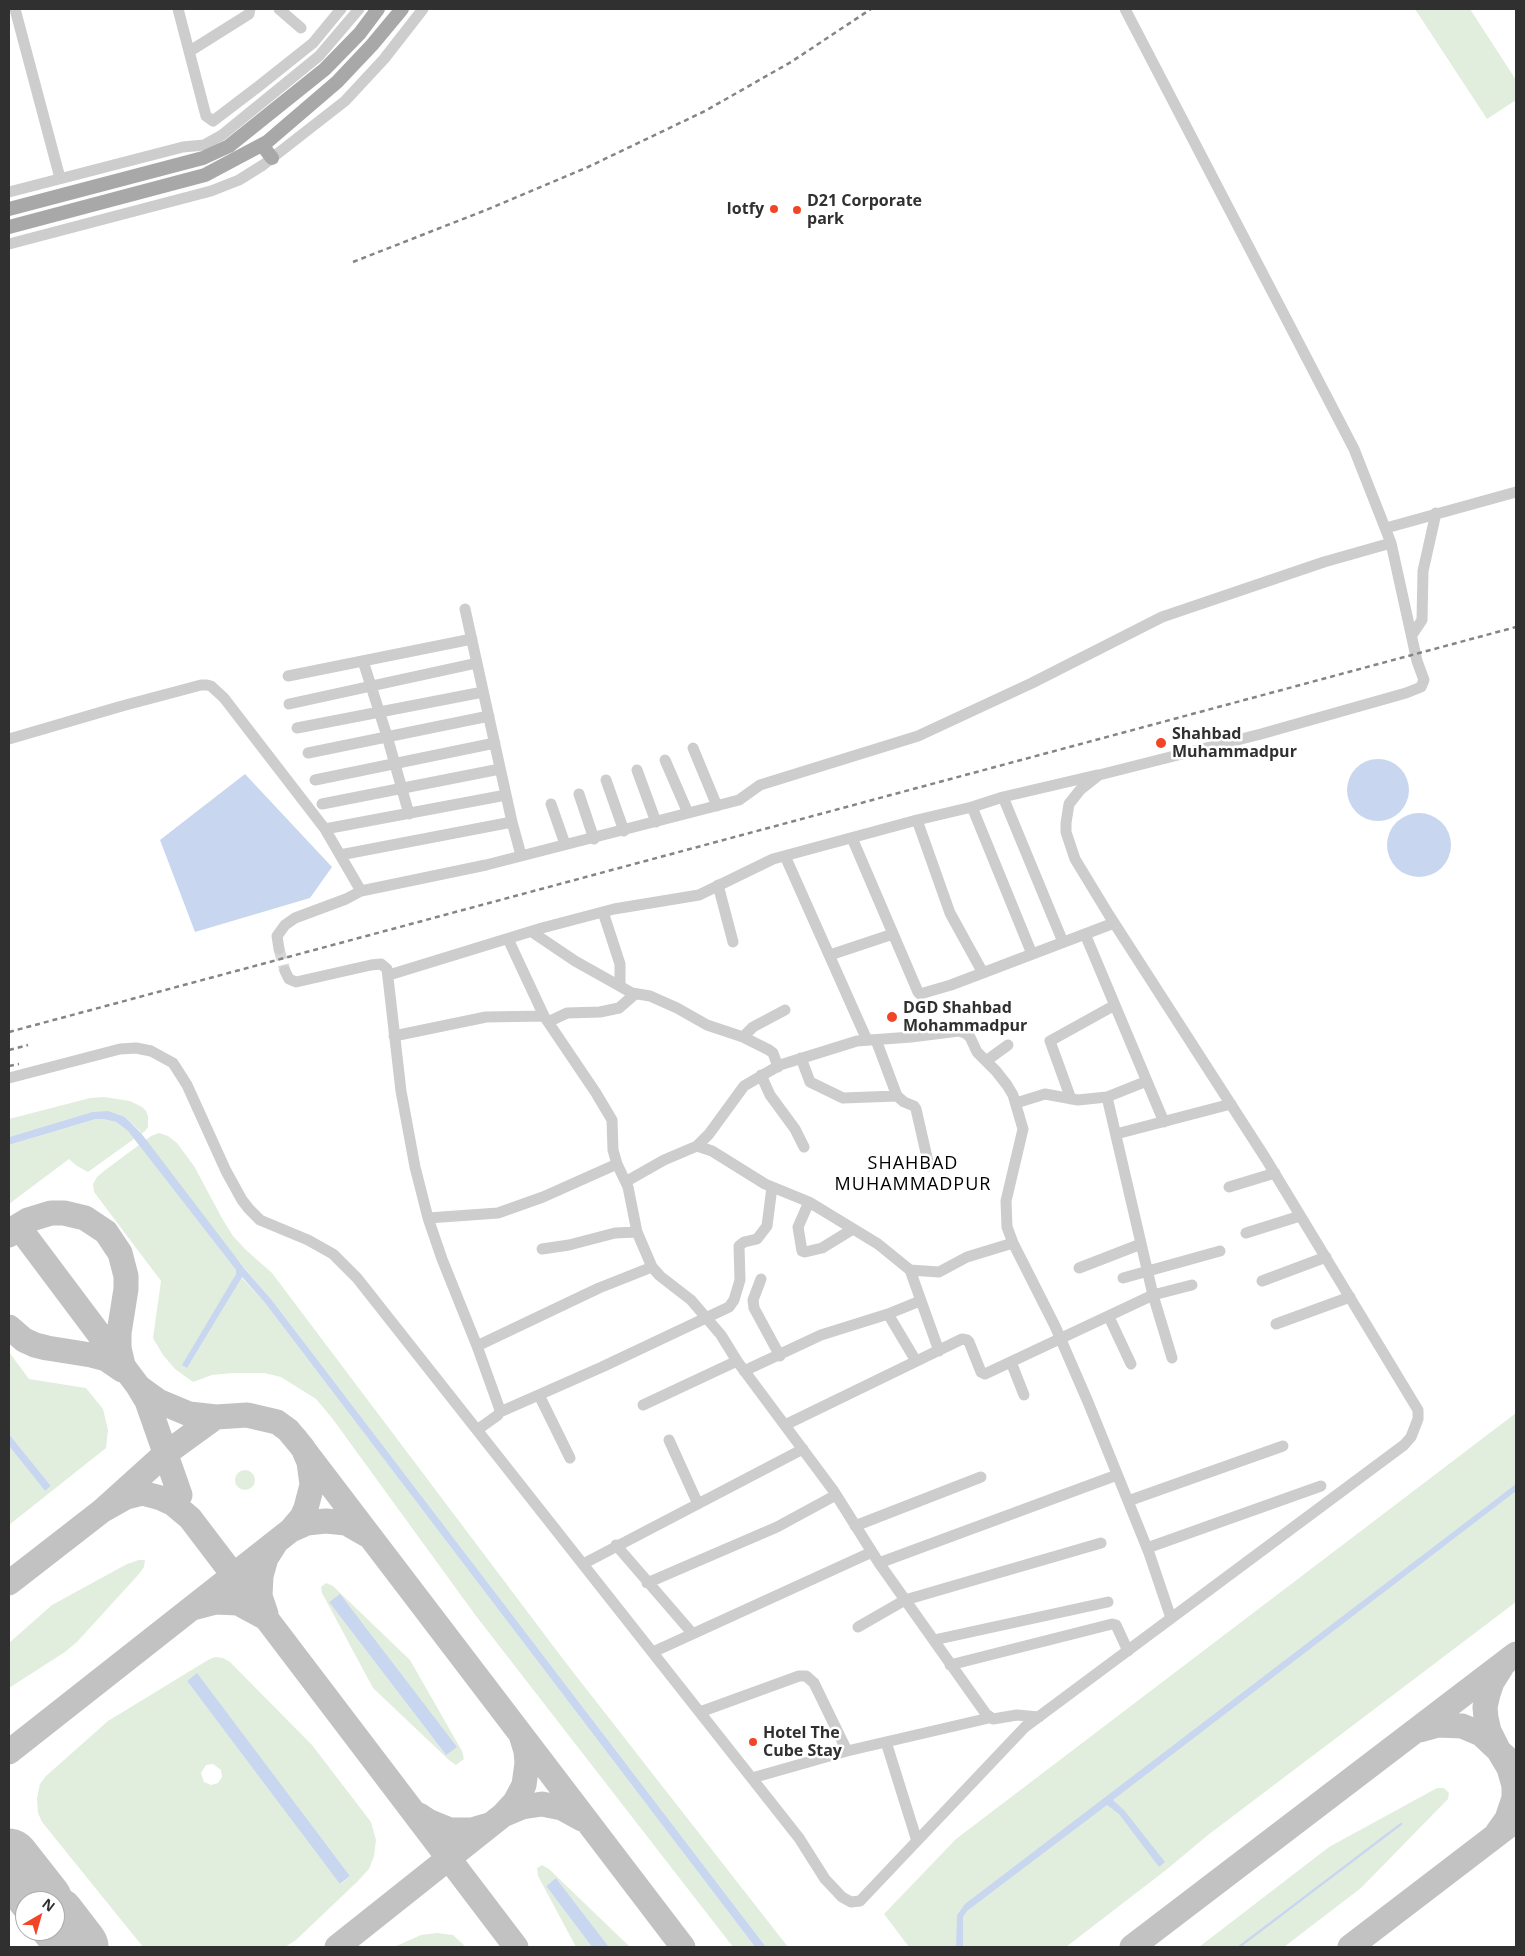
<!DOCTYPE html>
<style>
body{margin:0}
#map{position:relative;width:1525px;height:1956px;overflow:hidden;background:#fff;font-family:"Open Sans",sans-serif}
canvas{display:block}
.frame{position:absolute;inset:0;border:10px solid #303030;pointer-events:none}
.north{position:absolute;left:15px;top:1891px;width:50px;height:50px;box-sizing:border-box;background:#fff;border:1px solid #acacac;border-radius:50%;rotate:38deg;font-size:14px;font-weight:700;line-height:20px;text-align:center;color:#303030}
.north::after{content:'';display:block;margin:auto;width:18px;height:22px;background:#f24527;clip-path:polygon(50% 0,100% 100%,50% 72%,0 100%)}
</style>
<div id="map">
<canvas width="1525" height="1956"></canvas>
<div class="frame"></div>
<div class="north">N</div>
</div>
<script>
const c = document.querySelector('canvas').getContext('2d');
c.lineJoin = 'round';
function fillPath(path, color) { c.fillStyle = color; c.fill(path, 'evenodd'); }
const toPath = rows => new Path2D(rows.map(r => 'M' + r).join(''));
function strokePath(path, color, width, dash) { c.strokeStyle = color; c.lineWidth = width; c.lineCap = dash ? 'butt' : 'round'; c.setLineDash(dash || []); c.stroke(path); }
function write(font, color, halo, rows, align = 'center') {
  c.font = font + ' "Open Sans",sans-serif'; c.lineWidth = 5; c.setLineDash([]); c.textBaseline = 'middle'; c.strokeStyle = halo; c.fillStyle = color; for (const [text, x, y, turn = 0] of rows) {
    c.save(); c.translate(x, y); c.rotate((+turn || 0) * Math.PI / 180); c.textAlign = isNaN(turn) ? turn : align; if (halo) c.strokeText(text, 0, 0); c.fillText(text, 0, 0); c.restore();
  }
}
fillPath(toPath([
 [1415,9,1470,9,1516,80,1516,100,1487,119],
 [104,1097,130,1101,142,1107,146,1111,148,1116,148,1127,145,1131,88,1172,77,1166,69,1159,9,1204,9,1145,96,1119,103,1119,116,1122,128,1131,134,1138,141,1132,125,1117,92,1112,9,1137,9,1119,90,1098],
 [159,1133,168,1136,177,1143,194,1166,223,1220,233,1236,246,1250,272,1273,566,1663,788,1947,766,1947,271,1299,140,1146,236,1270,236,1274,187,1368,241,1277,265,1303,755,1947,733,1947,476,1616,332,1418,316,1399,281,1377,264,1373,233,1373,212,1375,193,1382,175,1369,163,1355,153,1338,161,1281,94,1192,93,1184,97,1177,104,1171,151,1136],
 [9,1352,29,1379,86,1388,103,1409,108,1430,106,1448,9,1525,9,1446,45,1491,51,1486,9,1434],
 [1516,1413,1516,1602,1208,1835,1166,1870,1066,1947,909,1947,884,1914,956,1839],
 '235 1480a10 10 0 1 1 20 0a10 10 0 1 1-20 0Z',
 [139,1560,145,1560,144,1567,139,1574,77,1642,65,1652,9,1688,9,1643,52,1605,127,1564],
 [326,1583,333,1586,410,1660,462,1751,464,1759,456,1765,450,1761,373,1688,322,1593,321,1587],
 [340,1595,446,1755,329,1602],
 [215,1657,223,1658,230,1662,312,1745,371,1822,376,1840,374,1856,369,1869,357,1882,296,1940,285,1947,143,1947,42,1822,38,1813,37,1798,40,1784,46,1776,108,1721,208,1660],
 [197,1674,350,1876,341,1884,187,1681],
 [213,1764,221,1770,222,1777,218,1783,211,1785,204,1782,201,1773,206,1765],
 [1437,1788,1444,1788,1449,1793,1448,1799,1361,1888,1284,1947,1199,1947,1329,1847],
 [542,1865,549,1869,630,1947,609,1947,556,1878,546,1886,592,1947,576,1947,538,1876,537,1868],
 [437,1933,453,1935,466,1947,394,1947,421,1935]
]), '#e2eedd');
fillPath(toPath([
 '1347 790a31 31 0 1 1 62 0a31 31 0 1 1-62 0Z',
 [245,774,332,867,310,898,195,932,160,840],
 '1387 845a32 32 0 1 1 64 0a32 32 0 1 1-64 0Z',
 [108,1111,125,1117,141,1133,244,1268,271,1299,766,1947,755,1947,265,1303,242,1277,187,1368,182,1365,236,1274,236,1270,128,1131,116,1122,103,1119,96,1119,9,1145,9,1137,92,1112],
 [9,1434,51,1486,45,1491,9,1446],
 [1516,1484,1516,1491,1113,1800,1124,1810,1165,1862,1159,1867,1119,1814,1107,1805,967,1911,963,1917,963,1947,956,1947,957,1915,965,1904],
 [340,1594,457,1747,446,1755,329,1602],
 [197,1673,350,1876,340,1884,187,1681],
 [556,1878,609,1947,592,1947,546,1886]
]), '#c8d7ef');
strokePath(toPath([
 [1239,1947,1401,1824]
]), '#c8d7ef', 2.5);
strokePath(toPath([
 [21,1230,138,1386,147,1401,180,1495],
 [9,1235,18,1226,28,1220,51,1213,64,1213,85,1218,106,1232,120,1253,126,1276,126,1289,119,1333,119,1348,123,1365],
 [9,1327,24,1340,35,1345,47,1348,91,1355,106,1359,122,1370],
 [140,1388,158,1401,189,1414,216,1417],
 [295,1438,683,1947],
 [103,1510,126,1497,142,1493,161,1498,172,1503,190,1518,516,1947],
 [9,1583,103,1510,165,1454,216,1417,247,1415,277,1422,288,1430,303,1448,309,1462,312,1485,306,1508,302,1517,291,1530],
 [193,1608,216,1602,238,1603,264,1617],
 [266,1614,260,1596,261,1576,266,1558,275,1544],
 [1501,1668,1492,1682,1488,1694,1485,1707,1486,1718,1489,1731,1499,1751,1516,1766],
 [1420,1730,1438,1725,1462,1726,1481,1734,1498,1750],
 [9,1752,291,1530,307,1523,326,1521,346,1523,367,1535],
 [419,1815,428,1821,450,1830,472,1830,489,1825],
 [503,1815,515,1802,524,1785,527,1763,526,1751,522,1738],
 [1497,1833,1507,1819,1514,1798,1514,1786,1509,1768,1500,1753],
 [337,1947,503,1815,522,1807,542,1804,562,1808,582,1819],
 [1132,1947,1516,1654],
 [1350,1947,1516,1820]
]), '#c2c2c2', 25);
strokePath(toPath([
 [9,1859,42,1901],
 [55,1917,78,1947]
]), '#c2c2c2', 61);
strokePath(toPath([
 [279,949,285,971]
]), '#d6d6d6', 11, [11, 5.5]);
strokePath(toPath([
 [15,9,60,178],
 [178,9,206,116,213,121,259,86,313,43,341,9],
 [279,9,301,28],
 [190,51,249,14,250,9],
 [9,192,183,147,204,145,222,135,319,56,359,9],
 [9,244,211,191,239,180,263,165,345,101,384,59,423,9],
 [1386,528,1516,492],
 [465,609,512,822,521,855],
 [1412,635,1422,620,1423,571,1436,513],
 [363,661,387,736,409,814],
 [288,676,472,639],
 [289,704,477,663],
 [297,728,483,692],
 [9,739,122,706,201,685,207,685,211,686,224,698,325,829,361,891,346,899,295,918,285,925,277,936,279,949],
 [693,748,717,806],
 [308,753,489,716],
 [665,760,688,813],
 [637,770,656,822],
 [315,780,495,743],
 [606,780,624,831],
 [579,794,594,839],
 [1003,797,1063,942],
 [322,804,500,769],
 [551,804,565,844],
 [972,807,1032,954],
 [917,820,950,913,983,973],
 [325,829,506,795],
 [852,838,918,992,920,994,951,985,1114,923],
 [340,855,512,822],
 [785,856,867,1040],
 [718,885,733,942],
 [361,891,486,865,739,800,760,785,918,736,1032,683,1162,617,1324,562,1391,543],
 [603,912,620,964,620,986],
 [532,932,575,961,632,993,650,996,677,1008,707,1025,743,1037,769,1050,773,1053,778,1067],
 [1085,934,1164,1122],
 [508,939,544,1016,596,1093,612,1120,613,1150,617,1164,628,1187,637,1232,652,1267,660,1276,691,1300,721,1335,737,1361,833,1490,879,1563,986,1714,993,1719,1017,1715,1039,1717],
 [830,955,893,934],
 [285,971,289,979,296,982,371,965,381,964,387,969,401,1091,415,1167,428,1218,442,1259,477,1346,500,1410,498,1415,477,1430],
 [389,975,542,928,614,909,699,895,773,859,917,820,972,807,1003,797,1097,775],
 [548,1022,567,1013,600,1012,619,1008,635,994],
 [394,1036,486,1017,544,1016],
 [743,1037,753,1027,785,1010],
 [876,1040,897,1096,904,1102,914,1106,916,1109,929,1166],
 [801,1058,810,1082,843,1098,897,1096],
 [986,1061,1008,1045],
 [761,1075,770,1095,795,1129,804,1147],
 [9,1078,120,1049,136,1048,151,1051,173,1063,187,1085,226,1171,242,1200,249,1209,260,1220,308,1240,333,1254,357,1278,799,1838,825,1879,842,1897,851,1902,860,1901,1025,1727,1404,1445,1411,1437,1418,1419,1418,1410,1266,1159,1109,915,1075,859,1066,832,1066,823,1069,804,1080,790,1099,775,1261,734,1406,693,1421,687,1424,680,1417,661,1391,543,1354,449,1125,9],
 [1107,1097,1153,1295,1172,1358],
 [1071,1099,1050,1041,1115,1005],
 [1016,1103,1045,1094,1078,1100,1107,1097,1147,1081],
 [1116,1134,1231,1104],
 [697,1146,712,1151,765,1184,809,1202,878,1244,910,1270,939,1272,967,1257,1013,1243],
 [627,1181,664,1160,697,1146,709,1134,744,1086,780,1065,857,1041,911,1037,959,1031,965,1033,970,1037,977,1052,996,1071,1007,1085,1013,1095,1023,1129,1006,1201,1007,1227,1013,1243,1055,1326,1088,1402,1149,1553,1171,1618],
 [1229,1187,1275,1173],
 [809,1202,798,1227,802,1251,805,1252,822,1248,853,1229],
 [428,1218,498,1213,543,1197,617,1164],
 [1246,1233,1300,1216],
 [542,1249,569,1245,615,1233,637,1232],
 [1079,1268,1141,1244],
 [910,1270,939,1351],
 [1123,1278,1220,1251],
 [761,1279,753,1300,754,1308,780,1356],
 [1262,1281,1326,1257],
 [888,1314,916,1361],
 [1109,1317,1131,1364],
 [1276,1324,1350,1297],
 [477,1346,599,1288,652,1267],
 [1011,1362,1024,1395],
 [744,1371,821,1335,888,1314,920,1301],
 [539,1395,570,1458],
 [643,1405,737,1361],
 [500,1412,602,1367,729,1307,734,1300,740,1280,739,1246,744,1242,757,1239,767,1226,772,1187],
 [785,1425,962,1339,967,1340,969,1342,981,1372,985,1374,1153,1295,1192,1285],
 [669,1440,698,1504],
 [1128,1501,1283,1446],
 [855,1526,981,1477],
 [616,1545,692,1633],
 [1147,1548,1321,1486],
 [879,1563,1117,1475],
 [583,1564,803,1449],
 [647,1583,777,1527,836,1495],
 [858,1627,905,1600,1101,1543],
 [934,1640,1108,1602],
 [653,1652,872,1552],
 [950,1665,1112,1624,1116,1625,1128,1651],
 [700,1712,799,1676,806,1676,814,1683,847,1751],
 [886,1742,917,1841],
 [752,1778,847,1751,989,1718]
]), '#cdcdcd', 11);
strokePath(toPath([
 [262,145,272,158],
 [9,209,203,158,229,146,325,69,360,33,378,9],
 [9,227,205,175,267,142,337,82,372,45,402,9]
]), '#a8a8a8', 14);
strokePath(toPath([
 [353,262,486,210,588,167,705,111,791,62,871,9],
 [9,1032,1516,627],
 [9,1050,28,1045],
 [9,1066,19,1064]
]), '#858585', 2.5, [5, 4]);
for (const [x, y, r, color] of [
 [774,209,5,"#f24527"],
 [797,210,5,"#f24527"],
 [1161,743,6,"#f24527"],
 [892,1017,6,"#f24527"],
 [753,1742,5,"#f24527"]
]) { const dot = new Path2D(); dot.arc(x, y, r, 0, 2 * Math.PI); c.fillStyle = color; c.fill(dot); strokePath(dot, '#fff', 2); }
write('bold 16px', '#303030', '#fff', [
 ["D21 Corporate",807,201],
 ["park",807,219],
 ["Iotfy",764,209,"right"],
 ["Shahbad",1172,734],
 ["Muhammadpur",1172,752],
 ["DGD Shahbad",903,1008],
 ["Mohammadpur",903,1026],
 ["Hotel The",763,1733],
 ["Cube Stay",763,1751]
], 'left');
c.letterSpacing = '1px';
write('18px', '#000', '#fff', [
 ["SHAHBAD",913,1164],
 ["MUHAMMADPUR",913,1185]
]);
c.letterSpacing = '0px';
</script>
